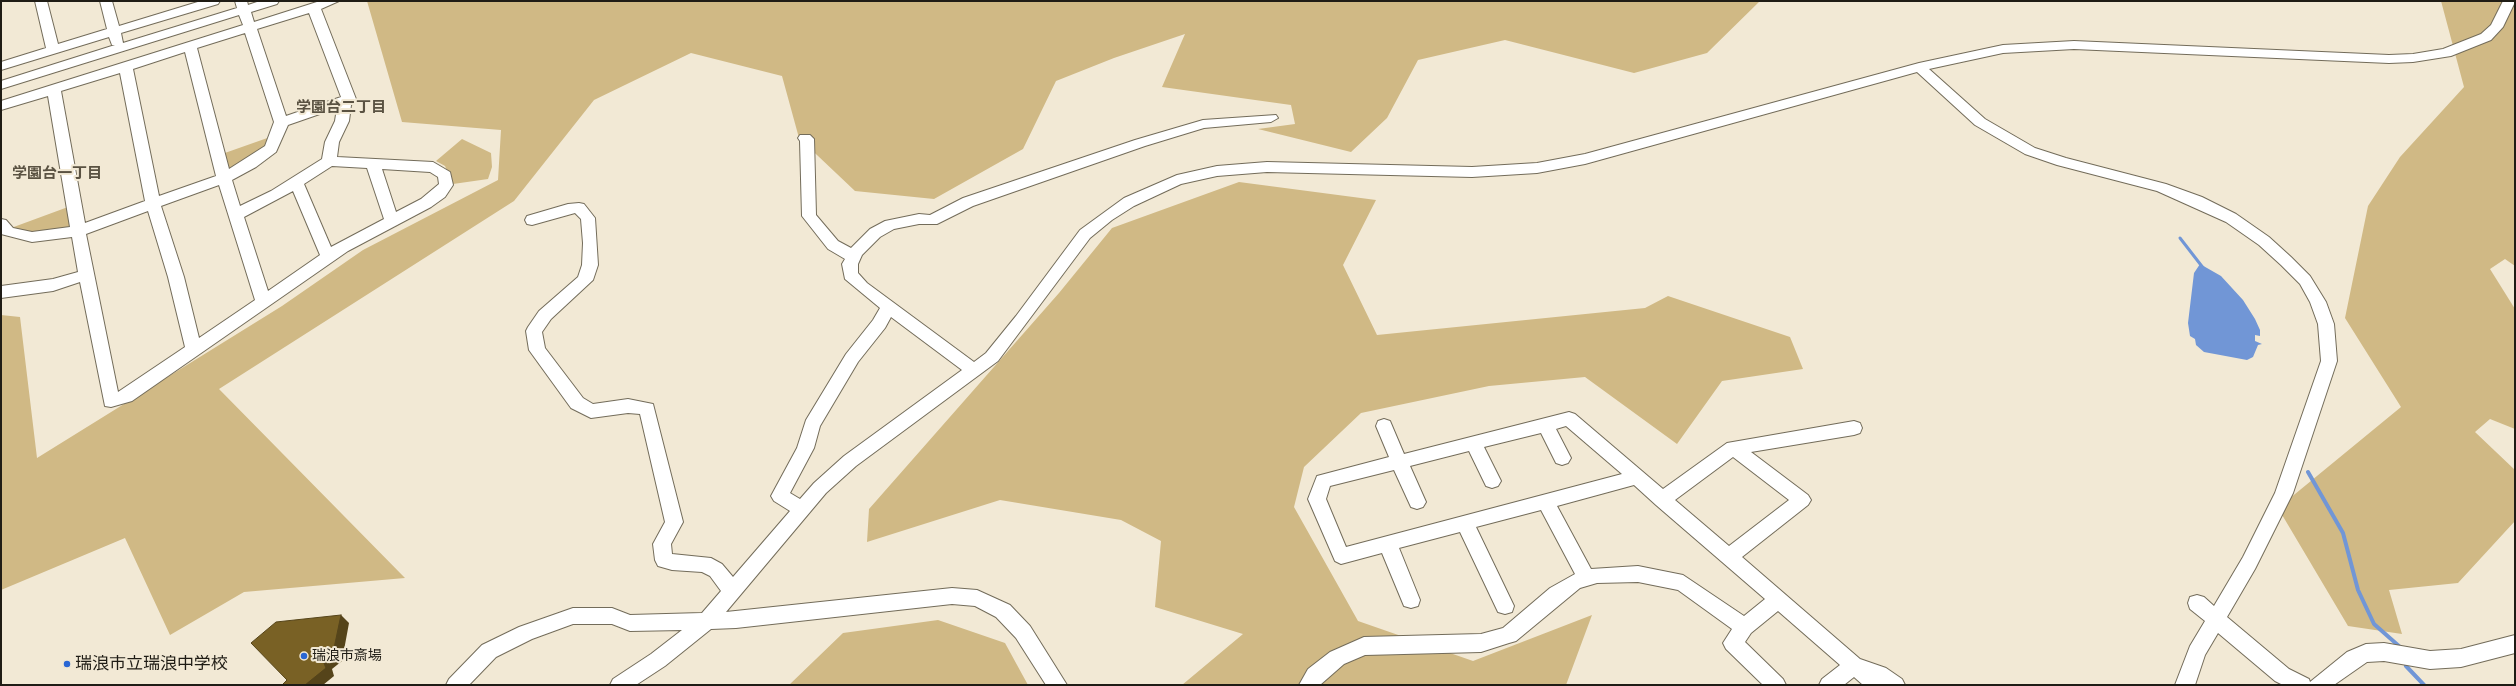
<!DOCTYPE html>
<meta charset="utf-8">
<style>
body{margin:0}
#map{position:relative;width:2516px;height:686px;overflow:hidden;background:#f2e9d5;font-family:Helvetica,sans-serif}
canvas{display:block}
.frame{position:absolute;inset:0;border:2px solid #1f1c15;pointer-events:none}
</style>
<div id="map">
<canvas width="2516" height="686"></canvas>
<div class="frame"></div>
</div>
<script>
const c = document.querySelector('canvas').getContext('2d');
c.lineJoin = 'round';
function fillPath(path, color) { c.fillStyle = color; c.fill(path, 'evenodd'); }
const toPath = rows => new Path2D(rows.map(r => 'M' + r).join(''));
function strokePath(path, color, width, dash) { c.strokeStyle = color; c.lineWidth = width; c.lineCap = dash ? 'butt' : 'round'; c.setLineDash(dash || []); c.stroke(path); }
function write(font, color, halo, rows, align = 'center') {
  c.font = font + ' Helvetica,"Noto Sans JP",sans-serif'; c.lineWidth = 4; c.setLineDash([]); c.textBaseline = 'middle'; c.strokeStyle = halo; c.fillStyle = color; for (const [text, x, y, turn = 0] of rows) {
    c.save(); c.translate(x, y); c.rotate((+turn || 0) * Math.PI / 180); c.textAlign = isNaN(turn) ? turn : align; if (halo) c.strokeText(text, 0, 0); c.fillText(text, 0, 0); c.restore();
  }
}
fillPath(toPath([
 [367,1,1760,1,1707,53,1634,73,1505,40,1418,60,1387,118,1351,152,1258,129,1295,124,1291,105,1162,87,1185,34,1114,58,1056,81,1023,149,934,199,855,191,799,138,782,76,691,53,594,100,514,201,219,389,405,578,244,592,170,635,125,538,1,590,1,315,20,317,37,458,282,306,363,250,498,180,501,130,402,122],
 [2441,1,2515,1,2515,266,2505,259,2490,269,2515,309,2515,429,2490,419,2475,432,2515,470,2515,521,2458,583,2389,590,2402,634,2348,626,2278,508,2401,407,2345,318,2368,206,2400,157,2464,87],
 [273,136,265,148,227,173,222,154],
 [462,139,491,153,492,167,488,179,446,185,449,175,445,166,436,161],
 [1239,182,1376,200,1343,265,1377,335,1645,308,1668,296,1790,337,1803,369,1722,381,1677,444,1585,377,1489,386,1361,413,1304,467,1294,507,1358,621,1473,661,1592,615,1566,685,1182,685,1243,634,1155,607,1161,541,1121,520,1000,500,867,542,869,509,1059,293,1112,228],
 [68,207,73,227,33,233,11,228],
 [938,620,1005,643,1028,685,789,685,843,633]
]), '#d0b985');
fillPath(toPath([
 [2200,264,2221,276,2243,300,2255,319,2260,330,2260,336,2255,335,2255,341,2262,344,2258,345,2253,357,2247,360,2204,352,2196,345,2195,339,2190,336,2188,323,2194,273]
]), '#7196d6');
strokePath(toPath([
 [2180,238,2204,269]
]), '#7196d6', 3);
strokePath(toPath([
 [2308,472,2343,533,2358,590,2374,624,2400,647],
 [2406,666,2424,685]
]), '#7196d6', 4);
const minor = toPath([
 [35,1,47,1,58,44,107,29,100,1,112,1,119,26,201,1,220,1,218,4,121,33,123,43,237,8,235,1,247,1,248,5,260,1,279,1,277,4,251,12,254,22,320,1,339,1,321,9,356,99,351,105,349,121,339,142,337,157,433,162,450,172,453,185,445,197,431,207,348,251,132,401,111,407,105,406,80,282,53,291,1,298,1,286,53,279,78,272,72,237,32,242,1,234,1,219,6,220,13,228,32,232,70,227,48,96,1,110,1,101,243,25,239,15,1,89,1,81,115,45,112,45,109,37,1,70,1,62,46,48,35,1],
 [309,13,341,97,286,116,257,29,309,13],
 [245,33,274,122,265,146,229,169,197,48,245,33],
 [185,52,216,176,159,196,133,69,185,52],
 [120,73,145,201,85,223,61,91,120,73],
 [337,108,335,121,325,142,322,159,271,191,240,206,232,180,256,167,276,152,288,125,337,108],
 [332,166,367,168,384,219,331,247,304,184,332,166],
 [382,169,430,172,438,177,439,184,421,199,396,212,382,169],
 [219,185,255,300,199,338,184,277,161,206,219,185],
 [293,191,320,255,268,291,244,217,293,191],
 [148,211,168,277,185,347,118,392,86,234,148,211],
 [2503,1,2515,2,2503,27,2491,40,2451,56,2413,62,2389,63,2074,49,2003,53,1929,69,1985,119,2035,148,2066,158,2166,184,2202,197,2236,214,2269,237,2291,257,2310,276,2326,302,2334,324,2337,361,2293,493,2255,569,2227,617,2289,669,2309,679,2310,682,2347,652,2366,644,2384,643,2430,651,2461,649,2515,635,2515,653,2461,667,2430,669,2384,661,2367,662,2334,685,2283,685,2275,681,2218,633,2205,655,2195,685,2175,685,2190,646,2205,621,2190,609,2188,603,2190,597,2197,595,2204,597,2214,606,2243,557,2275,493,2321,361,2318,324,2310,302,2300,284,2281,265,2259,245,2226,222,2157,191,2057,165,2025,154,1975,125,1917,72,1585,164,1537,173,1472,177,1267,172,1217,176,1181,184,1134,206,1112,220,1090,238,998,361,856,466,826,493,726,612,952,588,977,590,1010,605,1030,626,1067,685,1046,685,1016,638,996,617,975,606,952,604,736,628,711,629,665,666,636,685,610,685,613,679,651,654,682,630,630,631,612,624,573,624,532,639,496,657,469,685,446,685,449,679,482,645,519,627,573,608,612,608,630,615,702,613,721,591,710,576,702,572,672,570,658,566,655,560,653,544,665,522,640,414,628,413,591,418,571,408,529,350,526,331,528,327,539,311,578,277,582,265,583,243,581,219,575,213,532,225,527,224,525,220,527,216,568,204,579,203,584,204,595,218,598,265,593,280,551,319,542,332,545,348,583,398,593,404,628,399,653,404,683,522,671,544,672,554,711,558,722,564,733,577,790,511,774,501,771,496,797,448,806,420,846,354,873,320,880,308,845,279,842,264,845,259,828,249,802,216,800,141,798,138,800,135,810,135,814,139,816,215,838,241,851,248,870,229,885,221,919,214,930,215,963,198,1135,140,1203,120,1276,115,1278,118,1271,122,1204,128,1145,146,973,206,937,224,919,224,894,229,880,237,862,255,858,264,858,273,867,283,974,362,986,353,1016,316,1080,230,1124,198,1177,175,1217,166,1267,162,1472,167,1537,163,1585,154,1919,63,2003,45,2074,41,2389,55,2413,54,2443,49,2481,34,2491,25,2503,1],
 [891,317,962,370,844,456,814,483,800,499,790,493,814,448,820,426,858,362,885,328,891,317],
 [1569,412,1575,414,1663,489,1727,443,1854,421,1860,423,1862,428,1860,433,1854,435,1751,452,1808,495,1811,500,1808,505,1742,557,1860,659,1886,668,1902,679,1905,685,1863,685,1854,677,1844,685,1819,685,1822,679,1840,665,1778,611,1751,633,1745,642,1783,679,1786,685,1763,685,1726,649,1723,643,1732,629,1678,590,1638,582,1597,583,1580,588,1516,641,1509,643,1481,652,1365,655,1344,664,1320,685,1299,685,1308,669,1330,652,1364,637,1481,634,1503,628,1550,588,1575,574,1541,510,1476,527,1514,606,1512,612,1505,614,1498,612,1460,532,1399,548,1420,600,1418,606,1411,608,1404,606,1382,553,1341,564,1335,561,1308,499,1317,476,1389,457,1376,426,1378,421,1384,419,1390,421,1404,454,1569,412],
 [1566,426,1622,474,1346,547,1326,499,1330,486,1394,470,1411,507,1417,509,1423,507,1426,502,1410,466,1469,451,1486,486,1492,488,1498,486,1501,481,1484,447,1541,433,1556,463,1562,465,1568,463,1571,458,1556,429,1566,426],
 [1733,457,1789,500,1729,546,1675,500,1733,457],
 [1634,485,1656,505,1765,599,1744,616,1683,575,1638,566,1591,569,1557,506,1634,485]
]);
strokePath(minor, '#736c5a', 2);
fillPath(minor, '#fff');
fillPath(toPath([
 [341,615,349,623,342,661,332,669,334,676,323,685,305,685,323,661]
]), '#55441a');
const building = toPath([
 [341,615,333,653,323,661,326,668,305,685,282,685,287,680,251,643,276,622,341,615]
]);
fillPath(building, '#796125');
strokePath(building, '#55441a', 1);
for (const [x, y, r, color] of [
 [304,656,4,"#2a67d4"],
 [67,664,4,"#2a67d4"]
]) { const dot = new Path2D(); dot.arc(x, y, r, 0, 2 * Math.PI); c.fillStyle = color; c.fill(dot); strokePath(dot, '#f2e9d5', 1.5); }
write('14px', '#1f1c15', '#f2e9d5', [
 ["瑞浪市斎場",312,656]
], 'left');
write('bold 15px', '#5a5242', '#f2e9d5', [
 ["学園台二丁目",341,108],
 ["学園台一丁目",57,174]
]);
write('17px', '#1f1c15', '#f2e9d5', [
 ["瑞浪市立瑞浪中学校",75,664]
], 'left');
</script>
